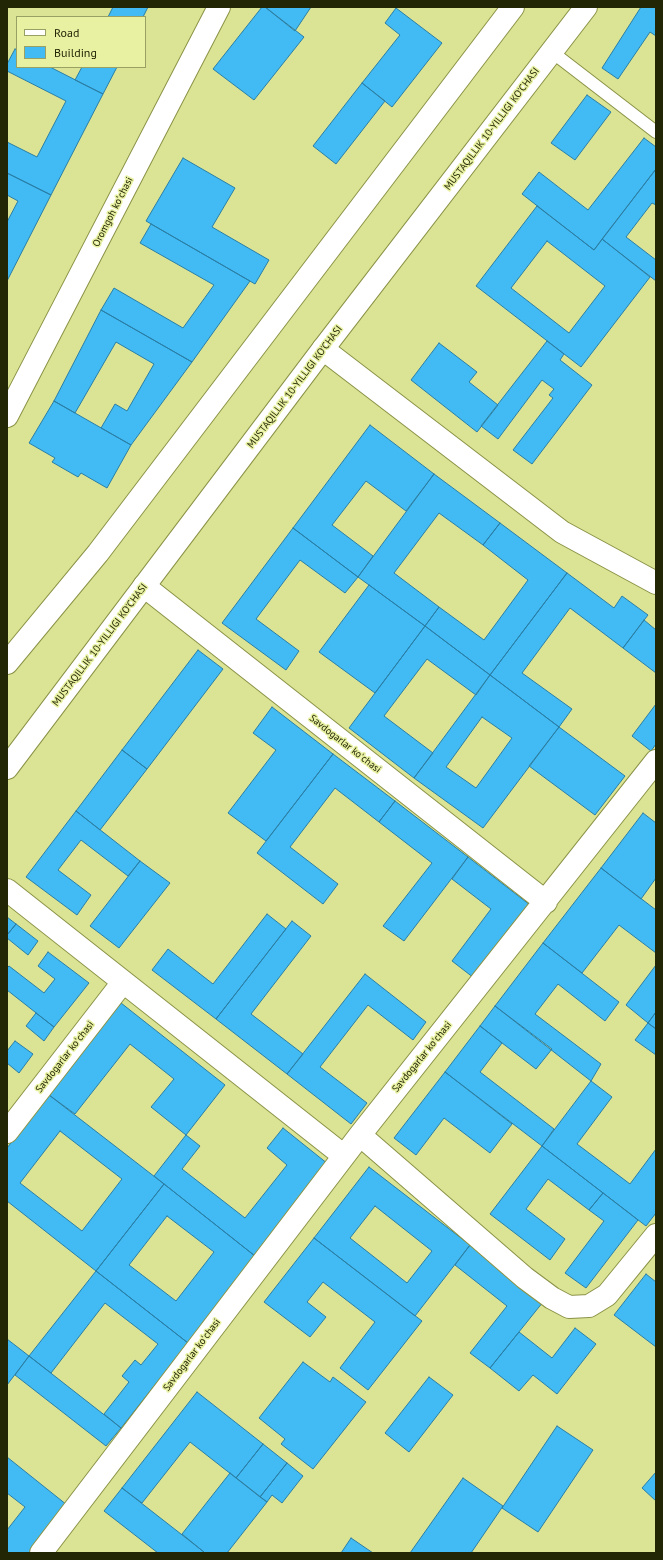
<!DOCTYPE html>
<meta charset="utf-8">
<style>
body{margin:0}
#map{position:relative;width:663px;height:1560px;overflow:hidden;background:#dbe495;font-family:"PT Sans",sans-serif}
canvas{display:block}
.frame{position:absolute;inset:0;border:8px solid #232605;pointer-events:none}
.legend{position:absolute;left:16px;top:16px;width:130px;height:52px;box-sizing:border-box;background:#e8f1a2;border:1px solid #99a063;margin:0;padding:5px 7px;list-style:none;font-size:12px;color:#232605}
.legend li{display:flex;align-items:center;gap:8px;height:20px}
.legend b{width:20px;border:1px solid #99a063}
</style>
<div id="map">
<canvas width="663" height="1560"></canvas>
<div class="frame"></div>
<ul class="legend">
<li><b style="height:5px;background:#fff"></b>Road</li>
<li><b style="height:11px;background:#42baf3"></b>Building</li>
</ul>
</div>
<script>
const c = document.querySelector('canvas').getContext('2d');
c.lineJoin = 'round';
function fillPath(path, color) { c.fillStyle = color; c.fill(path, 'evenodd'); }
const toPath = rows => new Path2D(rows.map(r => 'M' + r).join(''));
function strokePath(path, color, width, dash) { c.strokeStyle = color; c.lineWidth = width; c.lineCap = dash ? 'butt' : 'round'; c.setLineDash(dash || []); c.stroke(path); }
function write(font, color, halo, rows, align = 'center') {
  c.font = font + ' "PT Sans",sans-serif'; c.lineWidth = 3; c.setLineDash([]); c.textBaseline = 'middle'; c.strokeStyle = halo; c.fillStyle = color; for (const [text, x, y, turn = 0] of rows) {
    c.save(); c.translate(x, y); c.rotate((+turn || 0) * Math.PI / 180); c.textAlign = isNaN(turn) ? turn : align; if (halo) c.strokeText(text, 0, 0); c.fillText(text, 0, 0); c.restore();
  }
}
const building = toPath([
 [113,7,148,7,143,17,108,17,113,7],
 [262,7,265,7,304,37,254,100,213,69,262,7],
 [265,7,311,7,295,31,265,7],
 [641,7,656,7,656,36,650,32,618,79,602,68,641,7],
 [396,8,442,43,392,107,362,83,400,35,385,23,396,8],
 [15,49,17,50,17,67,50,67,103,94,51,195,7,173,7,142,37,157,66,101,7,71,7,64,15,49],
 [82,67,117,67,103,94,75,80,82,67],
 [362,83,385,101,336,164,313,146,362,83],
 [587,95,611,112,575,160,551,143,587,95],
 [644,138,656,147,656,169,594,250,522,194,539,172,588,210,644,138],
 [183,158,235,188,212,227,269,260,255,284,146,221,183,158],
 [656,169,656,205,652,203,626,237,656,260,656,281,602,239,656,169],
 [7,173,51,195,7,281,7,222,18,201,7,195,7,173],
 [537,206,594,250,602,239,650,277,581,367,476,286,537,206],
 [547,241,605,286,569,333,511,288,547,241],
 [151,224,250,281,192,362,101,310,114,288,183,328,214,285,140,243,151,224],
 [101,310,192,362,131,445,101,428,115,404,127,411,154,364,116,342,75,413,54,401,101,310],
 [547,341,564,354,560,360,592,385,532,464,513,450,553,398,549,395,554,389,542,380,498,439,481,426,547,341],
 [439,343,477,372,469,382,498,405,477,432,411,380,439,343],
 [54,401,131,445,107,488,81,473,78,477,52,462,55,458,29,443,54,401],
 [370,425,434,474,406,511,366,481,332,525,373,556,358,577,293,528,370,425],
 [434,474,500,523,483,545,439,513,394,573,439,607,425,626,358,577,434,474],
 [500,523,567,573,490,675,425,626,439,607,484,640,528,580,483,545,500,523],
 [293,528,358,577,345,593,300,560,256,619,299,651,286,670,222,623,293,528],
 [567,573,614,608,622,596,648,615,623,648,570,608,522,673,572,709,559,727,490,675,567,573],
 [369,585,425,626,375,693,319,652,369,585],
 [644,620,656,630,656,673,623,648,644,620],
 [425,626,490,675,476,695,427,659,384,716,433,753,414,778,349,728,425,626],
 [198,650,223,669,147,769,122,750,198,650],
 [490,675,559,727,483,828,414,778,490,675],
 [482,717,512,738,476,788,446,767,482,717],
 [656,704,656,744,651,751,632,736,656,704],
 [272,707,333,754,266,841,228,813,276,750,253,733,272,707],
 [559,727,625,776,595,815,529,766,559,727],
 [122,750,147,769,100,830,76,811,122,750],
 [333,754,395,801,379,822,335,788,290,847,338,884,323,904,257,853,333,754],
 [395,801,468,857,404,941,383,926,432,863,379,822,395,801],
 [76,811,140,861,128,876,81,840,58,870,91,895,77,915,26,877,76,811],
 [643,813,656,823,656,878,641,899,601,868,643,813],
 [468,857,530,905,474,978,452,961,491,909,452,879,468,857],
 [140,861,170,883,119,948,90,926,140,861],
 [601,868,656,910,656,953,619,925,582,973,543,943,601,868],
 [267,914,286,929,216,1019,152,970,168,949,213,984,267,914],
 [7,917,16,924,7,935,7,917],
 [292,921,311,936,251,1014,303,1054,287,1074,216,1019,292,921],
 [16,924,38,941,28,955,7,938,7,935,16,924],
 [543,943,619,1002,605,1021,558,984,535,1014,601,1064,591,1081,495,1006,543,943],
 [48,952,89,983,54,1027,7,990,7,968,9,966,44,993,55,979,38,966,48,952],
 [656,965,656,1012,648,1023,626,1005,656,965],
 [365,974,426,1022,413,1040,368,1005,320,1067,367,1103,351,1124,287,1074,365,974],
 [121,1003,225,1085,186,1135,151,1107,174,1079,130,1044,75,1114,49,1095,121,1003],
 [495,1006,552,1049,536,1069,480,1026,495,1006],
 [656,1012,656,1029,648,1023,656,1012],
 [36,1013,54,1027,44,1041,26,1026,36,1013],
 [648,1023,656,1029,656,1055,635,1040,648,1023],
 [480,1026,502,1043,480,1072,554,1129,542,1146,445,1072,480,1026],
 [15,1041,33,1054,19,1073,7,1063,7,1051,15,1041],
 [445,1072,512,1124,490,1153,444,1118,416,1155,394,1138,445,1072],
 [591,1081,612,1097,577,1144,630,1184,656,1149,656,1213,646,1226,542,1146,591,1081],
 [49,1095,164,1184,96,1271,7,1201,7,1148,49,1095],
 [60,1131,122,1179,82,1231,20,1183,60,1131],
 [283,1128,328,1164,255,1256,154,1176,186,1135,200,1146,182,1169,245,1218,287,1165,267,1148,283,1128],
 [542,1146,603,1193,589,1210,548,1179,526,1209,565,1239,550,1260,490,1214,542,1146],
 [369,1167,470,1245,415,1316,314,1238,369,1167],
 [375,1206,432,1251,407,1283,350,1238,375,1206],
 [164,1184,255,1256,188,1343,96,1271,164,1184],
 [167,1216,214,1252,176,1301,129,1265,167,1216],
 [603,1193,638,1220,586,1288,565,1273,604,1221,589,1210,603,1193],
 [314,1238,422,1321,368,1390,340,1368,375,1322,323,1282,307,1302,326,1317,310,1337,264,1302,314,1238],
 [470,1245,543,1302,490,1368,470,1353,507,1306,455,1265,470,1245],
 [96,1271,188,1343,121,1428,104,1414,129,1382,122,1376,135,1360,141,1365,158,1344,105,1303,51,1373,29,1356,96,1271],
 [646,1274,656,1282,656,1347,614,1315,646,1274],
 [575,1328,596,1344,557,1394,533,1375,519,1391,490,1368,519,1332,552,1358,575,1328],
 [7,1339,29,1356,7,1385,7,1339],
 [29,1356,121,1428,106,1446,15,1375,29,1356],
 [303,1362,330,1382,333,1377,366,1402,313,1469,281,1444,285,1439,259,1418,303,1362],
 [429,1377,453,1395,409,1452,385,1433,429,1377],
 [197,1392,263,1444,236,1478,190,1442,142,1503,122,1488,197,1392],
 [557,1426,593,1450,538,1532,502,1508,557,1426],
 [263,1444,287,1463,260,1497,236,1478,263,1444],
 [7,1457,67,1505,30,1553,7,1553,7,1530,25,1507,7,1493,7,1457],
 [287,1463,303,1476,282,1503,272,1495,267,1502,260,1497,287,1463],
 [656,1472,656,1501,642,1488,656,1472],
 [230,1473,267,1502,227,1553,205,1553,182,1534,230,1473],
 [463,1478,503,1506,471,1553,410,1553,463,1478],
 [122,1488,204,1552,203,1553,158,1553,104,1511,122,1488],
 [351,1538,373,1553,341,1553,351,1538]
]);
fillPath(building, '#42baf3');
strokePath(building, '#297ea6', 1);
const service = toPath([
 [552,52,656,132]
]);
const minor = toPath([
 [7,416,219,7],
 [144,586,546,902],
 [7,890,344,1156],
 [7,1132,123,982],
 [360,1135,525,1278,552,1298,569,1307,589,1306,607,1295,656,1235],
 [41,1553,360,1135,656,761]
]);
const tertiary = toPath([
 [323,349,562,532,656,583]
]);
const secondary = toPath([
 [7,663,98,553,513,7],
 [7,768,323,349,586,7]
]);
strokePath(service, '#8b9246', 14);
strokePath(minor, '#8b9246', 24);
strokePath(tertiary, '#8b9246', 24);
strokePath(secondary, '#8b9246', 24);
strokePath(service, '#fff', 12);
strokePath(minor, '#fff', 22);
strokePath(tertiary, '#fff', 22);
strokePath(secondary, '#fff', 22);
write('10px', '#232605', '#e8f1a2', [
 ["MUSTAQILLIK 10-YILLIGI KO'CHASI",492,129,-53],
 ["Oromgoh koʻchasi",113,212,-63],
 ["MUSTAQILLIK 10-YILLIGI KO'CHASI",295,387,-53],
 ["MUSTAQILLIK 10-YILLIGI KO'CHASI",100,645,-53],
 ["Savdogarlar koʻchasi",345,744,38],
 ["Savdogarlar koʻchasi",65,1057,-52],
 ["Savdogarlar koʻchasi",422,1057,-51],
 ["Savdogarlar koʻchasi",192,1355,-53]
]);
</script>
